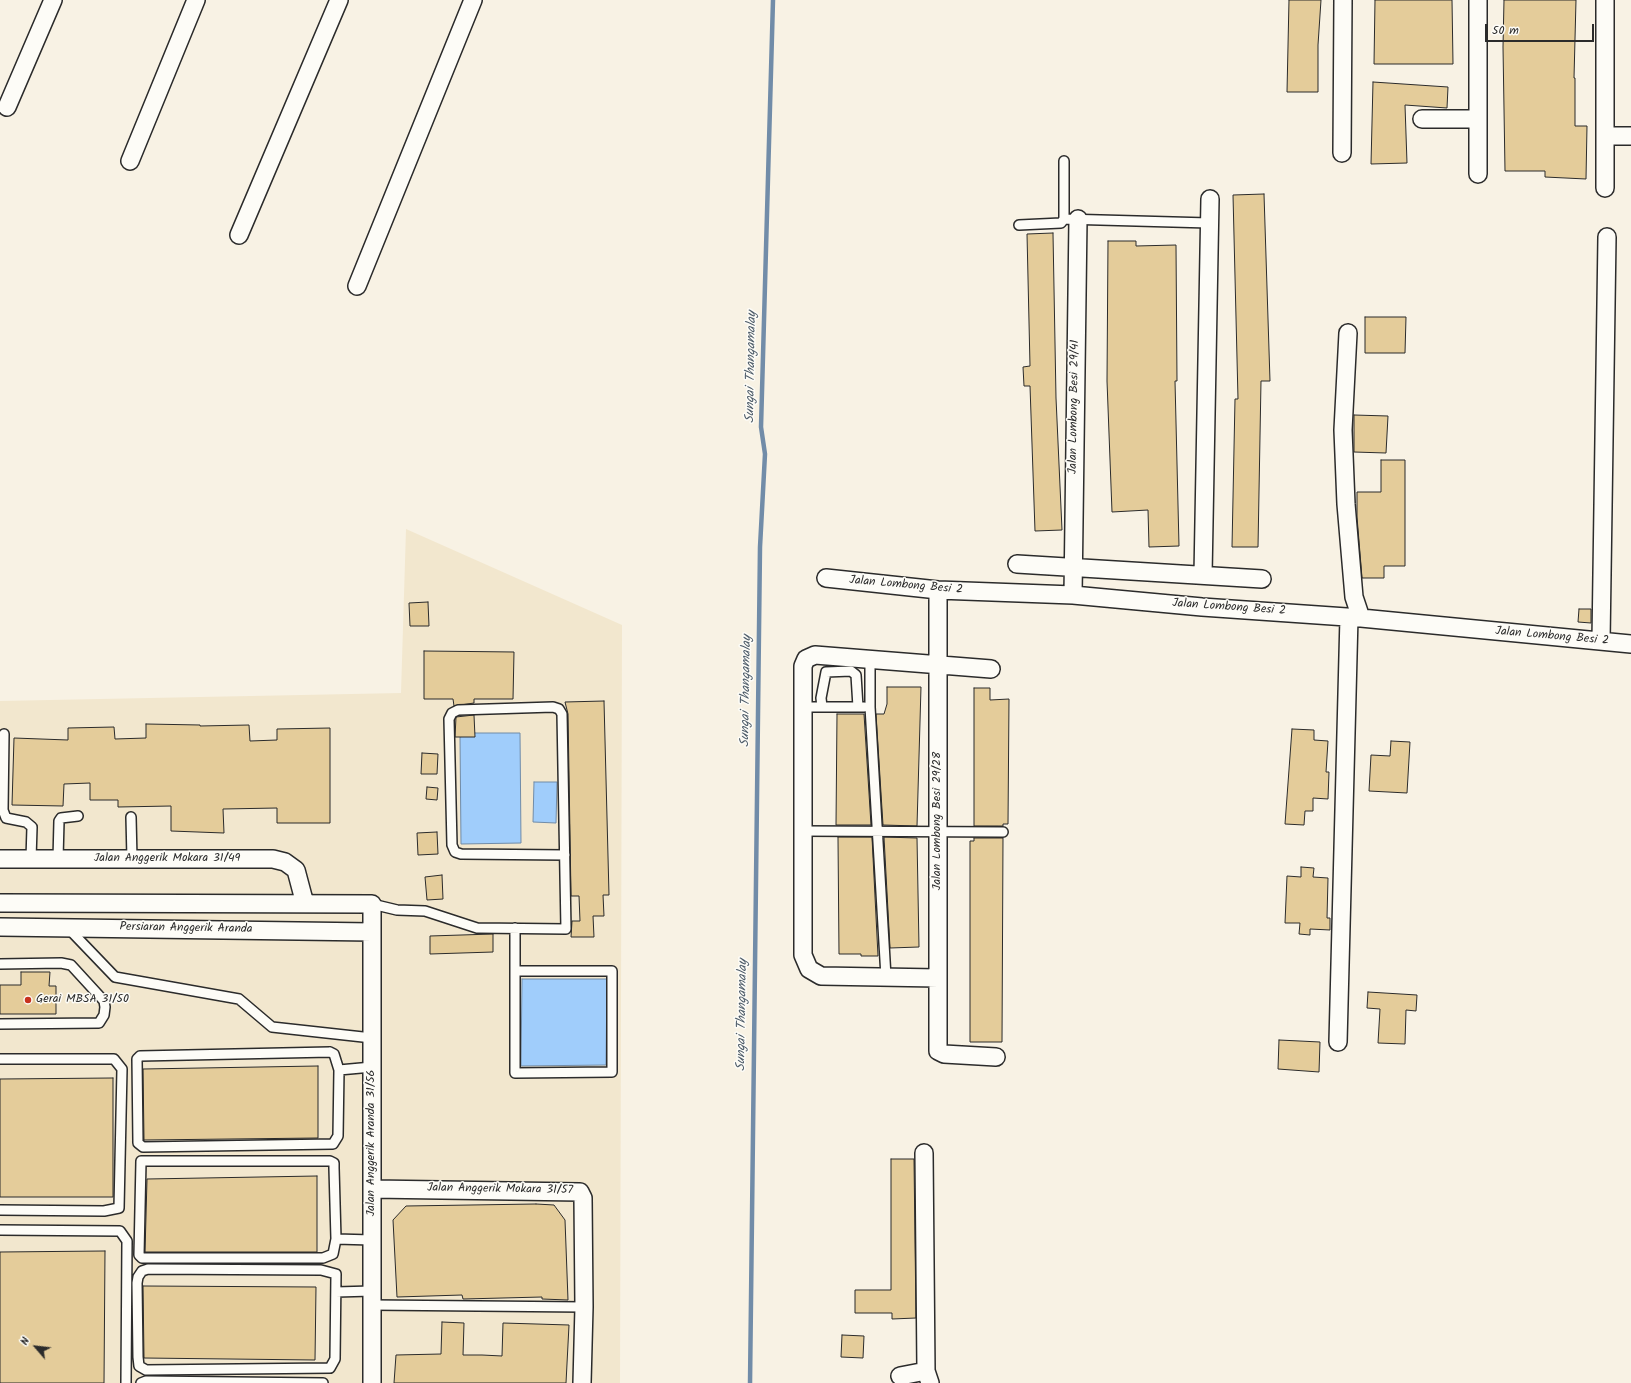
<!DOCTYPE html>
<style>
body{margin:0}
#map{position:relative;width:1631px;height:1383px;overflow:hidden;background:#f8f2e4;font-family:Kalam,sans-serif}
canvas{display:block}
.north{position:absolute;left:16px;top:1327px;width:40px;height:40px;-webkit-text-stroke:3px #fdfcf7;paint-order:stroke;rotate:298deg;font-size:11px;font-weight:700;line-height:16px;text-align:center;color:#2b2b2b}
.north::after{content:'';display:block;margin:auto;width:14px;height:18px;background:#2b2b2b;clip-path:polygon(50% 0,100% 100%,50% 72%,0 100%)}
.scale{position:absolute;left:1485px;top:24px;width:109px;height:18px;box-sizing:border-box;border:2px solid #2b2b2b;border-top:0;padding-left:5px;font-size:12px;line-height:14px;white-space:nowrap;color:#2b2b2b;-webkit-text-stroke:3px #fdfcf7;paint-order:stroke}
</style>
<div id="map">
<canvas width="1631" height="1383"></canvas>
<div class="north">N</div>
<div class="scale">50 m</div>
</div>
<script>
const c = document.querySelector('canvas').getContext('2d');
c.lineJoin = 'round';
function fillPath(path, color) { c.fillStyle = color; c.fill(path, 'evenodd'); }
const toPath = rows => new Path2D(rows.map(r => 'M' + r).join(''));
function strokePath(path, color, width, dash) { c.strokeStyle = color; c.lineWidth = width; c.lineCap = dash ? 'butt' : 'round'; c.setLineDash(dash || []); c.stroke(path); }
function write(font, color, halo, rows, align = 'center') {
  c.font = font + ' Kalam,sans-serif'; c.lineWidth = 3; c.setLineDash([]); c.textBaseline = 'middle'; c.strokeStyle = halo; c.fillStyle = color; for (const [text, x, y, turn = 0] of rows) {
    c.save(); c.translate(x, y); c.rotate((+turn || 0) * Math.PI / 180); c.textAlign = isNaN(turn) ? turn : align; if (halo) c.strokeText(text, 0, 0); c.fillText(text, 0, 0); c.restore();
  }
}
fillPath(toPath([
 [406,529,622,625,620,1383,0,1383,0,701,401,693]
]), '#f2e7ce');
const water = toPath([
 [475,733,520,733,521,843,461,844,460,737,475,733],
 [534,782,557,782,556,823,533,822,534,782],
 [522,979,607,979,606,1065,521,1066,522,979]
]);
fillPath(water, '#a0cdfb');
strokePath(water, '#718ca8', 1);
strokePath(toPath([
 [750,1383,760,547,765,454,761,427,773,0]
]), '#718ca8', 4.5);
const building = toPath([
 [1289,0,1321,0,1318,45,1318,92,1287,92,1289,0],
 [1375,0,1452,0,1453,64,1374,64,1375,0],
 [1504,0,1576,0,1574,78,1575,78,1575,126,1587,126,1586,179,1545,177,1545,171,1505,171,1503,47,1504,0],
 [1373,82,1448,87,1447,108,1405,105,1407,163,1371,164,1373,82],
 [1264,194,1270,381,1261,381,1258,547,1232,547,1235,399,1238,399,1233,195,1264,194],
 [1053,233,1056,398,1062,530,1035,531,1030,386,1024,386,1023,367,1030,366,1027,234,1053,233],
 [1108,241,1136,241,1136,246,1176,245,1177,381,1175,381,1179,546,1149,547,1148,510,1112,512,1107,381,1108,241],
 [1365,317,1406,317,1405,353,1365,353,1365,317],
 [1354,415,1388,416,1386,453,1354,452,1354,415],
 [1381,460,1405,460,1405,566,1384,566,1384,578,1362,578,1357,517,1357,492,1381,492,1381,460],
 [428,602,429,626,410,626,409,603,428,602],
 [1579,609,1591,609,1591,623,1578,622,1579,609],
 [424,651,514,652,513,699,474,699,474,703,454,706,453,699,424,699,424,651],
 [887,687,921,687,917,826,883,825,876,714,884,714,887,704,887,687],
 [974,688,990,688,990,700,1009,699,1008,824,1003,824,1003,826,974,826,974,688],
 [604,701,609,895,603,895,604,916,593,916,594,937,571,937,572,921,580,921,579,896,571,896,568,714,565,702,604,701],
 [837,714,864,714,871,825,836,825,837,714],
 [474,715,475,737,455,737,456,717,474,715],
 [146,724,200,725,200,726,249,725,250,741,277,740,277,729,330,728,330,823,277,823,277,808,223,809,224,833,171,831,171,806,118,807,118,800,90,800,90,783,64,784,63,806,12,805,14,738,68,740,68,728,114,727,115,739,146,738,146,724],
 [1292,729,1314,730,1314,740,1328,741,1326,772,1329,772,1328,799,1313,798,1313,811,1305,811,1304,825,1285,824,1292,729],
 [1391,741,1410,742,1407,793,1369,791,1371,755,1390,756,1391,741],
 [422,753,438,754,437,774,421,774,422,753],
 [427,787,438,788,437,800,426,799,427,787],
 [437,832,438,854,418,855,417,833,437,832],
 [838,837,872,837,878,956,861,956,861,954,839,954,838,837],
 [884,837,917,838,919,947,890,948,884,837],
 [974,838,1003,838,1002,1042,970,1042,970,841,974,841,974,838],
 [1301,867,1314,868,1313,877,1328,878,1327,918,1330,918,1330,930,1310,929,1310,935,1299,934,1300,923,1285,923,1287,876,1301,877,1301,867],
 [442,875,443,899,427,900,425,877,442,875],
 [493,934,493,952,430,954,430,936,493,934],
 [21,972,50,972,49,986,56,986,56,1014,0,1014,0,985,21,985,21,972],
 [1368,992,1417,995,1416,1011,1406,1010,1405,1044,1378,1043,1380,1009,1367,1008,1368,992],
 [1279,1040,1320,1042,1319,1072,1278,1069,1279,1040],
 [318,1066,318,1138,144,1140,143,1069,318,1066],
 [113,1078,113,1197,0,1197,0,1079,113,1078],
 [891,1159,914,1159,916,1318,892,1319,892,1313,855,1313,855,1290,891,1290,891,1159],
 [317,1176,317,1252,145,1252,147,1179,317,1176],
 [536,1204,554,1205,565,1220,568,1300,542,1299,542,1297,463,1299,462,1295,397,1297,393,1220,406,1206,536,1204],
 [105,1251,104,1383,0,1383,0,1252,105,1251],
 [143,1286,316,1287,315,1360,144,1358,143,1286],
 [442,1322,464,1323,463,1355,482,1355,502,1356,503,1323,569,1325,566,1383,394,1383,396,1355,441,1354,442,1322],
 [842,1335,864,1336,863,1358,841,1357,842,1335]
]);
fillPath(building, '#e4cc9a');
strokePath(building, '#2b2b2b', 1);
const lane = toPath([
 [1064,161,1064,219,1209,223],
 [1019,225,1061,223,1064,219],
 [870,660,870,707,886,977],
 [803,707,864,707],
 [822,707,821,698,826,672,851,671,856,675,858,707],
 [4,734,3,810,6,818,26,822,32,827,31,859],
 [131,817,132,859],
 [803,831,1003,832],
 [58,859,59,821,61,818,78,816],
 [372,904,397,910,425,911,477,928,566,929,562,714,559,709,553,707,458,710,452,713,449,719,452,845,455,852,461,854,565,855],
 [68,928,115,977,239,999,272,1027,372,1038],
 [515,928,515,1073,612,1072,612,971,515,971],
 [0,964,61,963,71,965,104,1001,105,1007,104,1015,99,1023,0,1024],
 [330,1052,334,1054,339,1070,338,1136,333,1144,143,1147,138,1143,137,1059,140,1056,330,1052],
 [0,1059,114,1059,122,1069,119,1208,104,1211,0,1210],
 [339,1070,372,1067],
 [0,1230,120,1231,127,1241,126,1383],
 [336,1239,333,1254,323,1258,142,1258,139,1255,141,1161,330,1161,334,1163,334,1168,336,1239,372,1240],
 [148,1269,321,1270,336,1274,335,1359,330,1368,146,1370,139,1366,138,1357,137,1283,138,1277,142,1271,148,1269],
 [336,1292,372,1291],
 [372,1305,584,1307],
 [141,1383,146,1381,323,1383]
]);
const street = toPath([
 [1478,0,1478,174],
 [1605,0,1605,188],
 [7,107,53,0],
 [1422,119,1478,119],
 [1605,136,1631,136],
 [1342,153,1343,0],
 [130,161,196,0],
 [239,235,339,0],
 [357,286,473,0],
 [1348,333,1343,430,1346,504,1354,597,1361,618],
 [1017,564,1262,579],
 [1203,575,1210,199],
 [826,578,938,590,1073,595,1202,607,1361,618,1631,644],
 [938,590,938,1051,944,1054,996,1057],
 [1073,595,1078,219],
 [1601,641,1607,237],
 [0,859,273,859,285,862,296,870,305,904],
 [0,903,372,904,372,1383],
 [0,927,372,932],
 [938,978,821,976,809,969,803,955,803,666,806,659,815,655,991,669],
 [1338,1042,1349,617],
 [924,1153,926,1371],
 [372,1189,580,1192,583,1198,584,1307,582,1383],
 [900,1376,926,1371,930,1383]
]);
strokePath(lane, '#2b2b2b', 12);
strokePath(street, '#2b2b2b', 20);
strokePath(lane, '#fdfcf7', 9);
strokePath(street, '#fdfcf7', 17);
for (const [x, y, r, color] of [
 [28,1000,4,"#c8321e"]
]) { const dot = new Path2D(); dot.arc(x, y, r, 0, 2 * Math.PI); c.fillStyle = color; c.fill(dot); strokePath(dot, '#fdfcf7', 1.5); }
write('12px', '#2b2b2b', '#fdfcf7', [
 ["Jalan Lombong Besi 29/41",1075,407,-89],
 ["Jalan Lombong Besi 2",906,586,5],
 ["Jalan Lombong Besi 2",1229,608,4],
 ["Jalan Lombong Besi 2",1552,637,5],
 ["Jalan Lombong Besi 29/28",938,821,-90],
 ["Jalan Anggerik Mokara 31/49",167,859],
 ["Persiaran Anggerik Aranda",186,929,1],
 ["Jalan Anggerik Aranda 31/56",372,1143,-90],
 ["Jalan Anggerik Mokara 31/57",500,1190,1]
]);
write('12px', '#2b2b2b', '#fdfcf7', [
 ["Gerai MBSA 31/50",36,1000]
], 'left');
write('italic 13px', '#4e5c69', '#fdfcf7', [
 ["Sungai Thangamalay",752,367,-89],
 ["Sungai Thangamalay",747,691,-89],
 ["Sungai Thangamalay",743,1015,-89]
]);
</script>
